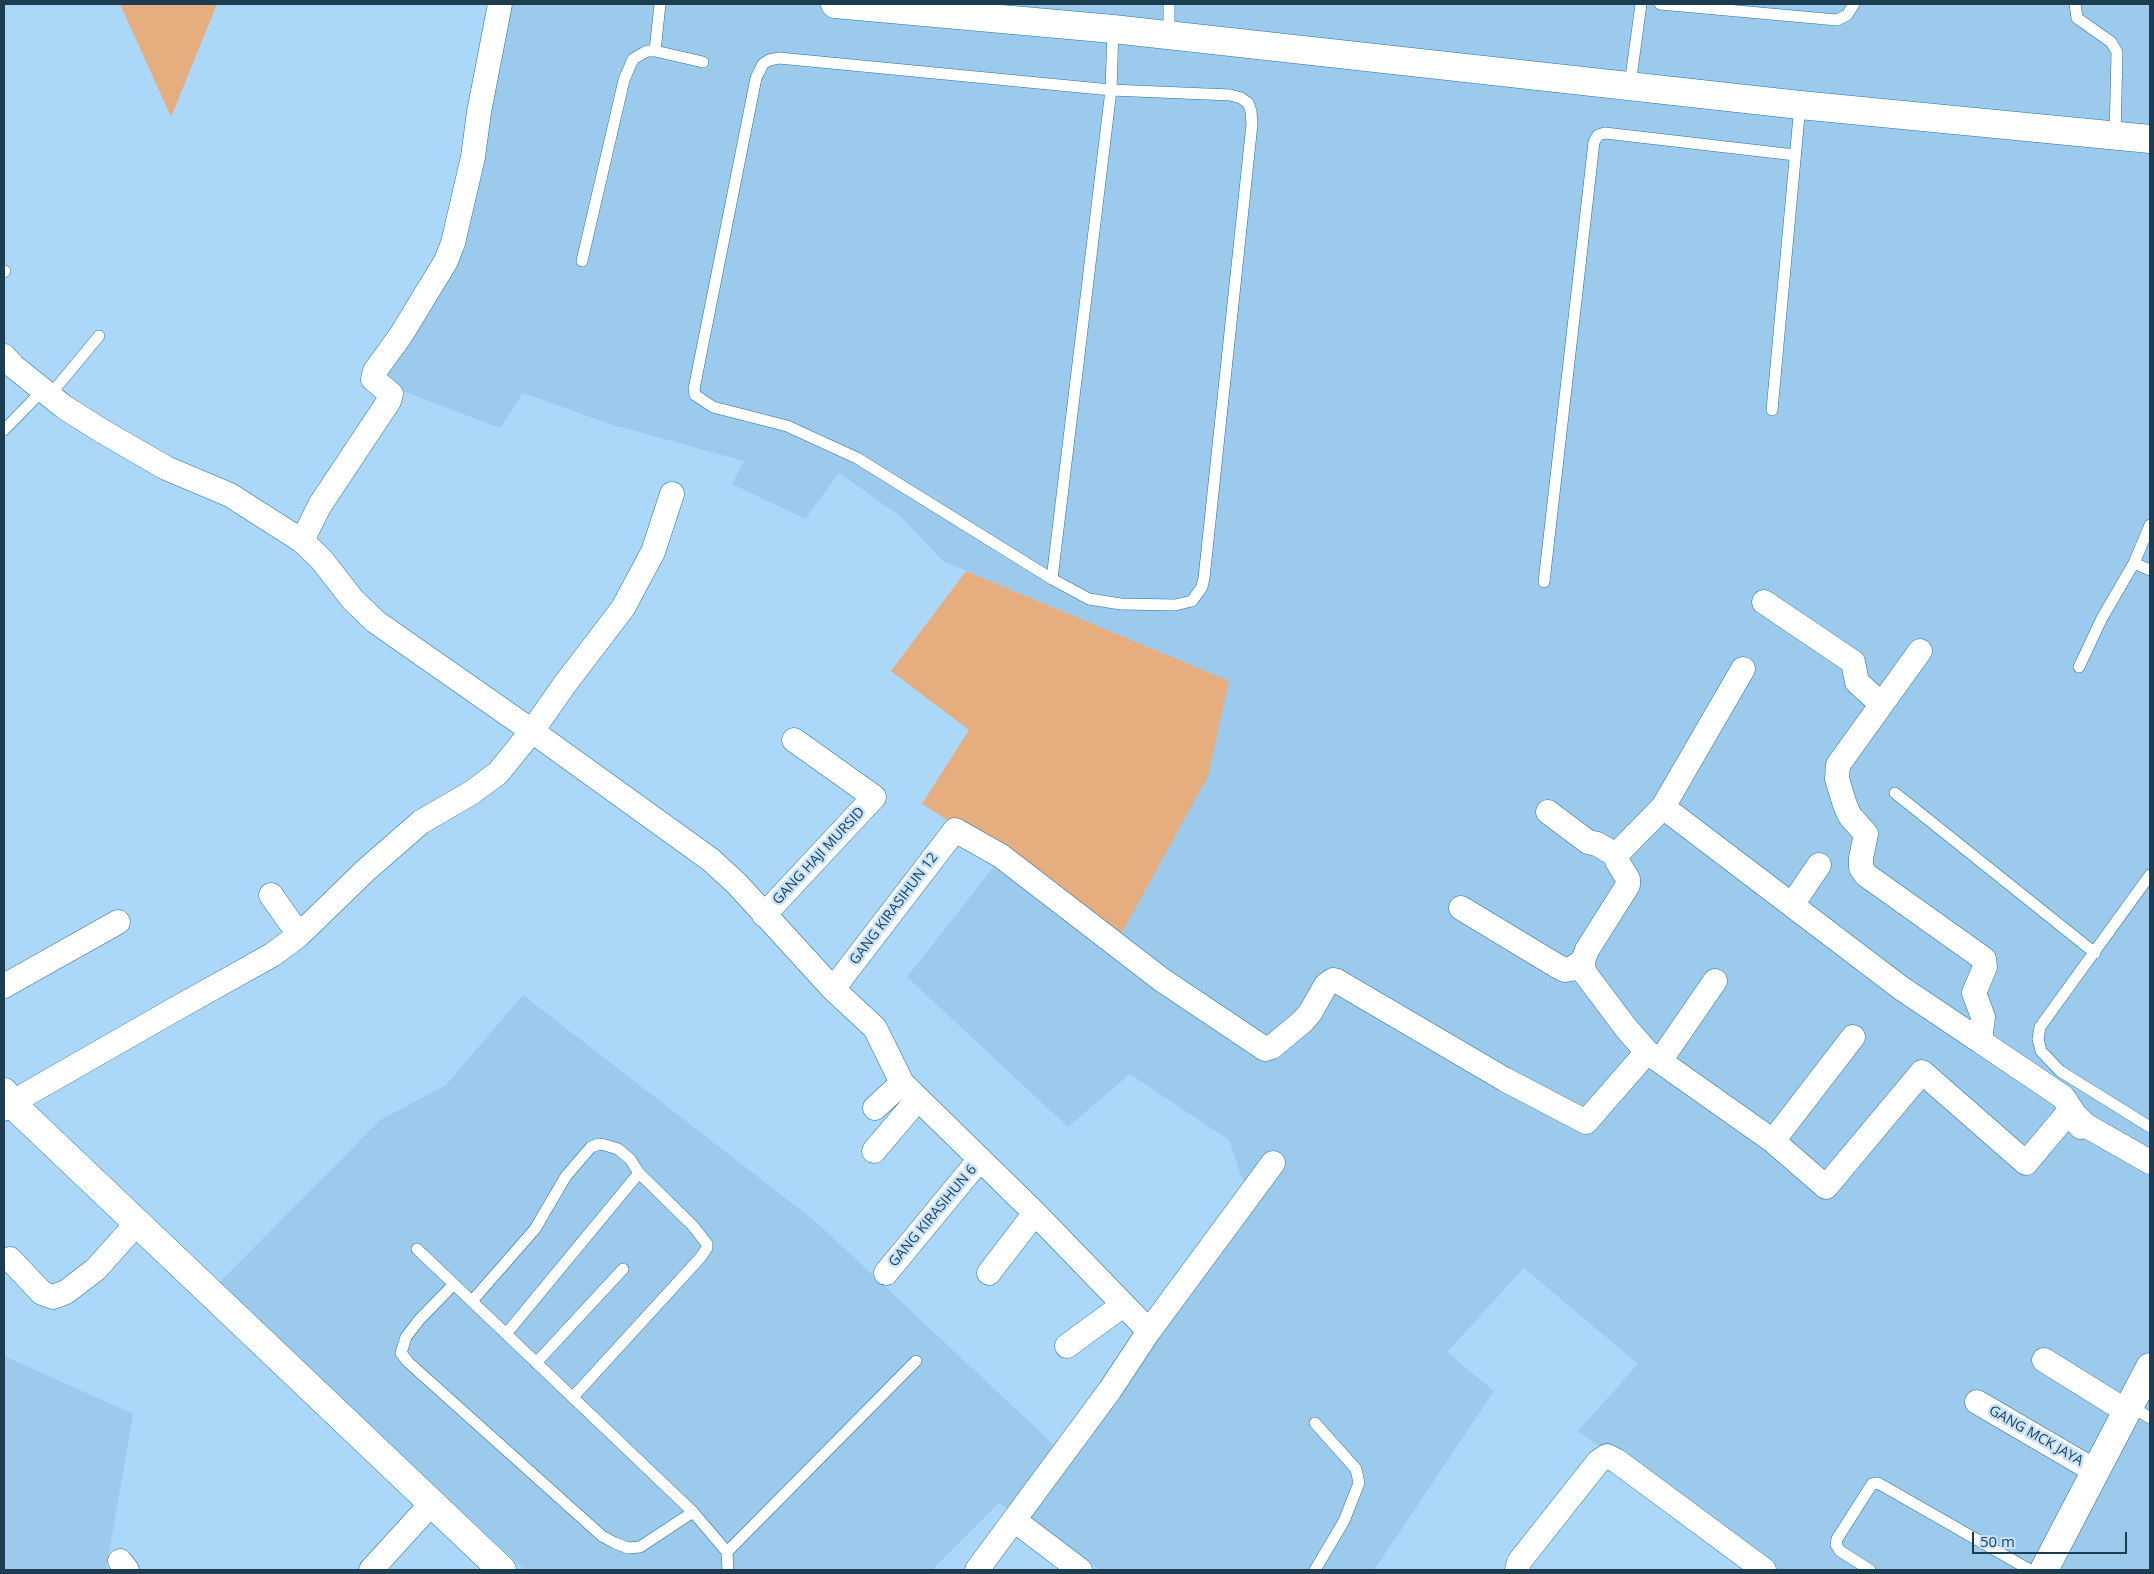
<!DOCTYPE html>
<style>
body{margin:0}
#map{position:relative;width:2154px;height:1574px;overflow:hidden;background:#abd8f8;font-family:"Open Sans",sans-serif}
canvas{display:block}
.frame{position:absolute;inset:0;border:5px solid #1b3c51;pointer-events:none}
.scale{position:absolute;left:1972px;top:1532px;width:155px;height:22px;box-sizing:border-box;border:2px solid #1b3c51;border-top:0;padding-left:6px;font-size:15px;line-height:18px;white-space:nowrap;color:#1b3c51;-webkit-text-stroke:4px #c6e3f9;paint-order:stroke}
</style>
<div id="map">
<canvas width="2154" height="1574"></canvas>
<div class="frame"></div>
<div class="scale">50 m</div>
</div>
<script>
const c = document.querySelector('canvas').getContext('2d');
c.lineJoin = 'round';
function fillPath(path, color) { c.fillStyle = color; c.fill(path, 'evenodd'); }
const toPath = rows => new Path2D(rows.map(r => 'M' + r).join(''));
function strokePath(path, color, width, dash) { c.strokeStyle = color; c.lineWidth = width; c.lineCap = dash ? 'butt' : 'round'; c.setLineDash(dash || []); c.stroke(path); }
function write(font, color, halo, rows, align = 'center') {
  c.font = font + ' "Open Sans",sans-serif'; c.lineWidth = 5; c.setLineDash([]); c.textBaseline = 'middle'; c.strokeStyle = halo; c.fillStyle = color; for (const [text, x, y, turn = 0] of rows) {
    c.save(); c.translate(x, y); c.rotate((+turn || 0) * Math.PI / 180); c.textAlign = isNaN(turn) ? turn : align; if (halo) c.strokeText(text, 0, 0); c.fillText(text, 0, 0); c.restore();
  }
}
fillPath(toPath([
 [504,4,2150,4,2150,1570,1766,1570,1578,1431,1638,1364,1524,1268,1447,1352,1494,1391,1374,1570,1100,1570,999,1503,932,1570,525,1570,216,1286,380,1120,446,1085,523,995,815,1221,1053,1444,1132,1373,1251,1205,1229,1140,1130,1074,1068,1127,907,977,1003,855,1229,681,943,561,900,516,839,473,805,519,732,484,744,461,613,425,523,393,500,428,371,379,452,261],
 [4,1356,133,1414,106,1570,4,1570]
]), '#9bcaed');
fillPath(toPath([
 [120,4,217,4,171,117],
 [966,571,1229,681,1208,776,1118,940,1003,855,922,804,969,730,891,671]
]), '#e6ad7e');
const lane = toPath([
 [1169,4,1169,35],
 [1660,4,1837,20,1847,15,1854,4],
 [2075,4,2077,18,2111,42,2117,52,2115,136],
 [655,51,660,4],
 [779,58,1111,90,1230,95,1241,98,1248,103,1251,111,1252,124,1204,578,1202,587,1192,601,1175,605,1121,604,1089,599,1052,579,857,458,787,426,713,407,695,395,694,389,756,78,763,64,769,60,779,58],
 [1630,85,1641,4],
 [582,261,624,80,633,59,647,51,655,51,703,62],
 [4,272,5,271],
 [50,395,99,336],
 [1772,410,1800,105],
 [4,430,43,390],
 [2134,563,2150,570],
 [1052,579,1111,90,1113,29],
 [1544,582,1594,142,1598,135,1605,133,1795,155],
 [2079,667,2102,618,2134,563,2150,525],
 [1895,793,2095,953],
 [2150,875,2040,1027,2038,1039,2041,1051,2060,1071,2150,1127],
 [417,1249,693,1512,727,1552],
 [453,1285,419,1320,406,1337,401,1353,408,1362,602,1536,615,1543,628,1548,640,1547,693,1512],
 [472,1301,535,1229,566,1176,591,1147,599,1144,605,1145,618,1149,630,1159,639,1173,693,1226,707,1244,707,1248,700,1258,573,1397],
 [506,1334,639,1173],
 [536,1363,623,1269],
 [2129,1405,2150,1418],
 [1315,1423,1356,1469,1359,1483,1344,1521,1315,1570],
 [728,1570,727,1552,916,1361],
 [1870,1570,1840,1551,1836,1545,1837,1539,1872,1484,1878,1483,2030,1570]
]);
const street = toPath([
 [4,356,13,366,64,407,102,431,166,468,230,495,302,541,321,559,353,600,376,622,532,731,711,860,737,884,833,989,875,1028,902,1083,1035,1213,1149,1331,1273,1163],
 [302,541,320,505,389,401,391,394,373,379,375,371,401,335,446,261,453,243,473,157,479,112,500,4],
 [1764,602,1853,662,1857,682,1881,704],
 [1920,651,1838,765,1837,779,1845,805,1850,816,1866,834,1861,858,1861,868,1866,875,1984,959,1985,967,1974,993,1983,1017,1980,1041,2063,1097,2075,1115,2085,1125,2150,1162],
 [1743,669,1663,807,1616,855,1617,861,1628,879,1628,885,1587,950,1583,961,1584,972,1626,1028,1647,1052,1773,1141,1853,1037],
 [1663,807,1901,988,1980,1041],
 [1548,812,1588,842,1597,844,1616,855],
 [271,895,290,922,301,933],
 [1792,905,1819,865],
 [1461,908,1557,966,1565,970,1571,969,1583,961],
 [764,915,874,797,794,740],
 [4,986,118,922],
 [833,989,955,830,1001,856,1162,980,1265,1049,1272,1047,1302,1022,1310,1013,1326,985,1333,980,1337,981,1504,1079,1586,1122,1647,1052],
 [1660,1061,1715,981],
 [875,1108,902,1083],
 [4,1109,11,1103,177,1008,272,955,299,935,366,870,421,822,471,793,498,773,532,731,565,684,623,608,653,552,672,494],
 [1773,1141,1826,1187,1922,1072,2026,1163,2068,1113,2081,1127],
 [874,1151,918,1099],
 [10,1259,42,1293,53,1297,66,1292,96,1269,138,1222],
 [886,1273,980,1159],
 [989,1273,1035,1213],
 [1067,1346,1123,1305],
 [2044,1360,2126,1411],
 [1977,1402,2095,1471],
 [1014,1520,1080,1570],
 [120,1561,127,1570],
 [371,1570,432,1503],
 [977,1570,1110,1390,1149,1331],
 [1517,1570,1519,1562,1598,1462,1607,1456,1617,1461,1764,1570]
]);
const secondary = toPath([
 [835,4,1113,29,1800,105,2150,139],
 [4,1092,11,1103,502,1570],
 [2044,1570,2150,1367]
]);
strokePath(lane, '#2274a5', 12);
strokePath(street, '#2274a5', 25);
strokePath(secondary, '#2274a5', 29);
strokePath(lane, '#fff', 11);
strokePath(street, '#fff', 24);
strokePath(secondary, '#fff', 28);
write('14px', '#1b3c51', '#c6e3f9', [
 ["GANG HAJI MURSID",819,856,-47],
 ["GANG KIRASIHUN 12",894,909,-53],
 ["GANG KIRASIHUN 6",933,1216,-50],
 ["GANG MCK JAYA",2036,1436,30]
]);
</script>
